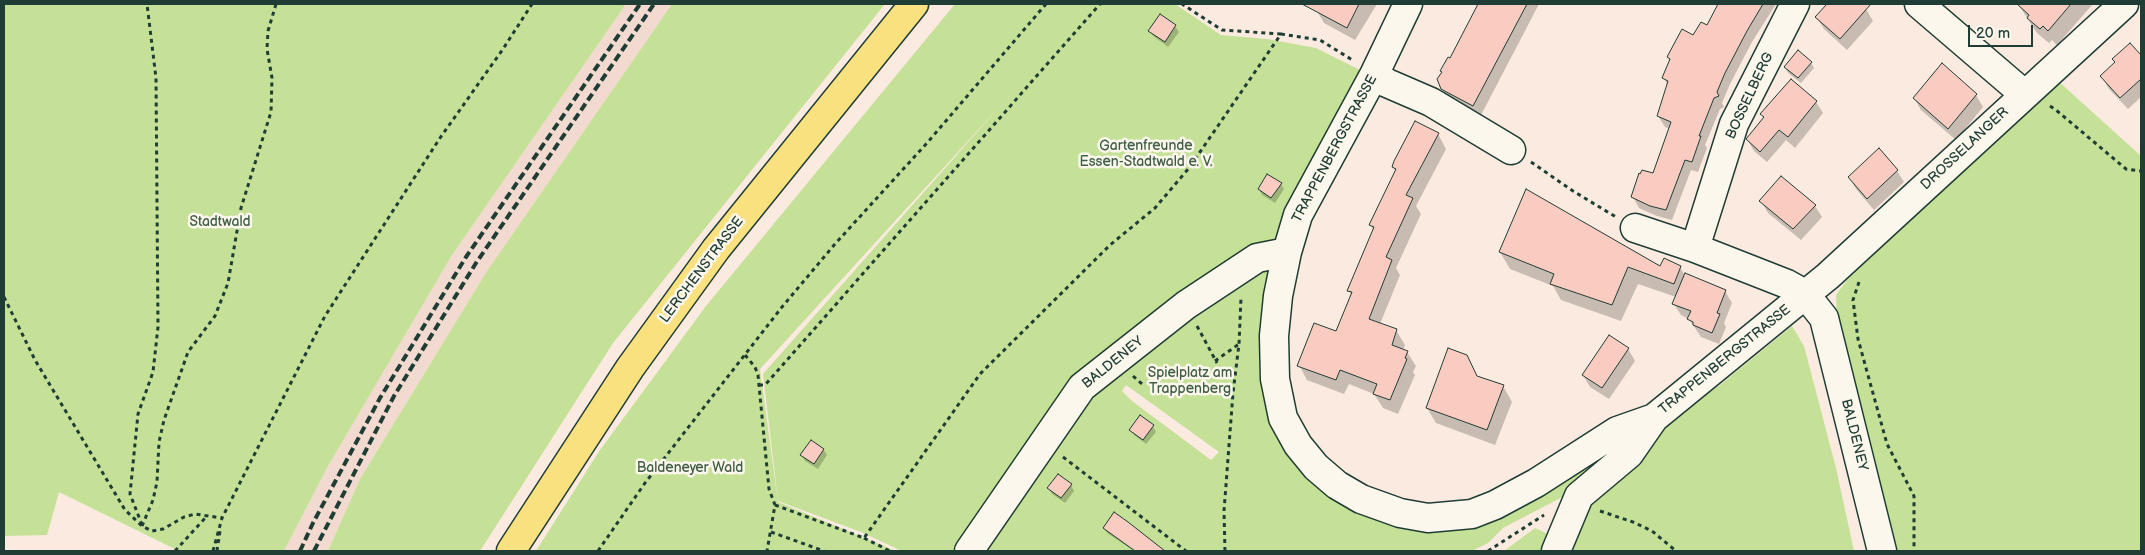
<!DOCTYPE html>
<style>
body{margin:0}
#map{position:relative;width:2145px;height:555px;overflow:hidden;background:#fbeadf;font-family:"Balsamiq Sans",sans-serif}
canvas{display:block}
.frame{position:absolute;inset:0;border:5px solid #1f3d34;pointer-events:none}
.scale{position:absolute;left:1968px;top:25px;width:65px;height:22px;box-sizing:border-box;border:2px solid #1f3d34;border-top:0;padding-left:6px;font-size:15px;line-height:18px;white-space:nowrap;color:#1f3d34;-webkit-text-stroke:4px #fbf7ec;paint-order:stroke}
</style>
<div id="map">
<canvas width="2145" height="555"></canvas>
<div class="frame"></div>
<div class="scale">20 m</div>
</div>
<script>
const c = document.querySelector('canvas').getContext('2d');
c.lineJoin = 'round';
function fillPath(path, color) { c.fillStyle = color; c.fill(path, 'evenodd'); }
const toPath = rows => new Path2D(rows.map(r => 'M' + r).join(''));
function strokePath(path, color, width, dash) { c.strokeStyle = color; c.lineWidth = width; c.lineCap = dash ? 'butt' : 'round'; c.setLineDash(dash || []); c.stroke(path); }
function write(font, color, halo, rows, align = 'center') {
  c.font = font + ' "Balsamiq Sans",sans-serif'; c.lineWidth = 5; c.setLineDash([]); c.textBaseline = 'middle'; c.strokeStyle = halo; c.fillStyle = color; for (const [text, x, y, turn = 0] of rows) {
    c.save(); c.translate(x, y); c.rotate((+turn || 0) * Math.PI / 180); c.textAlign = isNaN(turn) ? turn : align; if (halo) c.strokeText(text, 0, 0); c.fillText(text, 0, 0); c.restore();
  }
}
fillPath(toPath([
 [626,4,672,4,487,271,360,479,328,551,284,551,328,466,452,255]
]), '#f2dad0');
fillPath(toPath([
 [4,4,626,4,452,255,328,466,284,551,179,551,59,492,47,535,4,536],
 [672,4,885,4,613,343,480,551,328,551,360,479,487,271],
 [955,4,1175,4,1221,35,1267,39,1316,48,1364,72,1281,258,1274,295,1295,447,1427,523,1636,436,1572,492,1503,528,1488,543,1472,551,902,551,861,532,778,501,763,374,1000,106,760,369,778,502,896,551,536,551,600,450,706,306],
 [1126,385,1219,452,1211,460,1132,401,1122,391],
 [2057,80,2141,156,2141,551,1892,551,1838,340,1836,295,1847,280],
 [1792,326,1804,346,1836,468,1854,551,1562,551,1574,521,1662,425,1720,385],
 [1535,528,1552,536,1547,551,1504,551]
]), '#c5e097');
fillPath(toPath([
 [1321,4,1377,4,1355,40,1324,23,1317,11],
 [1479,4,1539,4,1480,117,1449,101,1442,89,1450,60],
 [1733,4,1776,4,1752,42,1730,84,1722,103,1724,107,1720,109,1705,145,1707,148,1698,172,1691,170,1672,220,1657,216,1639,208,1633,197,1654,175,1670,129,1665,127,1658,116,1668,86,1664,78,1670,62,1668,57,1708,27,1726,16],
 [1829,4,1860,4,1866,9,1873,21,1847,50,1824,29,1817,18],
 [2018,4,2093,4,2057,45,2052,40,2049,43,2037,33],
 [1160,16,1175,26,1179,32,1168,47,1153,36,1150,31],
 [2130,44,2141,57,2141,97,2128,109,2108,88,2102,76,2116,63],
 [1811,63,1814,68,1801,83,1788,73,1785,67],
 [1942,65,1976,95,1983,107,1956,140,1921,110,1914,98],
 [1791,80,1816,102,1823,113,1795,148,1786,140,1767,162,1754,151,1747,139,1764,119,1762,114],
 [1438,134,1446,149,1416,206,1421,214,1396,268,1400,275,1380,324,1396,330,1405,345,1403,350,1407,352,1416,366,1413,372,1415,375,1398,414,1383,408,1374,394,1349,384,1344,394,1307,380,1299,365,1337,333,1352,296,1349,291,1374,230,1370,225,1396,172,1393,167],
 [1897,171,1904,182,1874,210,1856,189,1849,177],
 [1281,184,1284,189,1275,203,1262,195,1259,189],
 [1761,201,1815,206,1822,217,1801,240,1768,213],
 [1500,252,1661,268,1680,267,1685,276,1725,291,1732,303,1724,323,1726,327,1719,344,1701,337,1689,319,1681,315,1674,304,1676,297,1638,284,1621,321,1561,300,1553,286,1510,269],
 [1609,337,1628,349,1635,361,1609,399,1590,387,1583,375],
 [1467,356,1478,378,1503,386,1512,402,1495,445,1436,423,1427,408],
 [1153,426,1156,432,1146,444,1134,435,1131,430],
 [823,449,827,455,818,469,805,461,802,455],
 [1071,485,1074,491,1065,503,1052,494,1049,488],
 [1115,514,1162,551,1134,551,1107,533,1104,528]
]), '#0003');
const building = toPath([
 [1302,4,1359,4,1347,28,1302,4],
 [1478,4,1527,4,1473,106,1441,89,1437,79,1442,72,1440,71,1448,57,1450,58,1478,4],
 [1718,4,1763,4,1747,31,1725,73,1717,92,1719,96,1714,98,1699,136,1701,136,1692,162,1685,160,1666,210,1650,206,1631,197,1639,173,1640,174,1642,170,1653,173,1671,122,1657,116,1668,81,1662,78,1670,59,1667,57,1682,29,1693,35,1701,22,1707,25,1718,4],
 [1827,4,1871,4,1840,39,1815,17,1827,4],
 [2017,4,2071,4,2048,31,2043,26,2040,29,2027,18,2029,15,2017,4],
 [1160,14,1176,25,1165,42,1148,31,1160,14],
 [2130,43,2141,55,2141,79,2120,98,2100,76,2115,62,2112,59,2130,43],
 [1798,50,1812,62,1798,78,1784,67,1798,50],
 [1942,63,1977,94,1948,129,1913,98,1942,63],
 [1791,79,1817,101,1788,137,1779,130,1760,152,1746,139,1764,117,1760,114,1791,79],
 [1415,121,1439,133,1406,195,1413,198,1386,257,1392,260,1369,319,1397,329,1392,345,1408,351,1405,358,1407,359,1390,400,1373,394,1377,384,1340,370,1336,380,1297,366,1314,323,1336,331,1352,292,1347,291,1374,227,1369,225,1396,169,1392,167,1394,161,1415,121],
 [1879,148,1898,170,1867,199,1848,177,1879,148],
 [1267,174,1282,183,1271,198,1258,189,1267,174],
 [1781,176,1816,205,1793,229,1759,201,1781,176],
 [1526,189,1660,266,1664,258,1681,266,1674,284,1628,267,1612,305,1550,284,1554,274,1499,252,1526,189],
 [1685,273,1726,290,1717,313,1720,314,1712,333,1693,325,1693,322,1687,319,1691,311,1672,304,1685,273],
 [1609,335,1629,348,1602,388,1582,375,1609,335],
 [1448,348,1467,355,1477,376,1504,385,1487,430,1426,408,1448,348],
 [1140,415,1154,425,1143,440,1129,430,1140,415],
 [811,440,824,449,814,464,800,455,811,440],
 [1058,474,1072,484,1061,498,1047,488,1058,474],
 [1114,512,1128,522,1165,551,1135,551,1103,528,1114,512]
]);
fillPath(building, '#facbc0');
strokePath(building, '#1f3d34', 1);
const minor = toPath([
 [1408,4,1374,75,1298,215,1287,252,1278,296,1274,336,1275,379,1283,418,1298,445,1316,467,1337,485,1361,499,1400,513,1428,518,1472,514,1495,505,1536,483,1617,431,1654,418,1828,276,2124,4],
 [1919,4,2024,94],
 [1374,75,1387,83,1431,102,1511,150],
 [1635,228,1695,248,1787,284,1805,294,1824,318,1882,551],
 [1695,248,1734,124,1795,4],
 [969,551,1082,387,1186,305,1257,258,1287,252],
 [1556,551,1579,496,1629,454,1654,418]
]);
const major = toPath([
 [511,551,630,368,716,249,914,4]
]);
strokePath(minor, '#1f3d34', 31);
strokePath(major, '#1f3d34', 31);
strokePath(toPath([
 [1281,34,1320,40,1354,61],
 [2050,106,2056,110,2126,169,2141,171],
 [1531,162,1573,191,1616,217],
 [1859,282,1853,300,1858,339,1887,444,1914,496,1914,551],
 [4,297,35,360,125,510,142,526,152,531,163,529,184,517,195,514,222,518],
 [1197,326,1217,363],
 [745,355,755,367,758,375,769,489,775,505,767,551],
 [1215,361,1239,344],
 [1133,376,1142,384],
 [759,385,765,385,1100,4],
 [1063,457,1186,551],
 [775,505,864,538,980,374,1110,245,1155,208,1189,168,1281,34,1222,30,1182,4],
 [1600,511,1633,522,1652,531,1676,551],
 [142,525,130,494,138,414,153,372,158,327,156,78,147,4],
 [142,526,153,500,157,482,159,442,164,420,188,352,215,316,228,283,241,208,271,112,272,78,267,49,268,31,276,4],
 [771,532,824,551],
 [864,538,890,551],
 [175,551,207,516],
 [213,551,222,518,325,316,440,138,503,49,532,4],
 [217,551,220,531],
 [598,551,645,483,782,307,835,244,927,143,1046,4],
 [1225,551,1224,511,1233,393,1239,344,1241,298],
 [1488,551,1544,515]
]), '#1f3d34', 3, [4, 4]);
strokePath(minor, '#fbf7ec', 28);
strokePath(major, '#fae180', 28);
strokePath(toPath([
 [300,551,313,523,380,398,466,257,640,4],
 [314,551,394,396,476,263,654,4]
]), '#1f3d34', 4, [8, 4]);
write('14px', '#1f3d34', '#fbf7ec', [
 ["BOSSELBERG",1750,96,-65],
 ["TRAPPENBERGSTRASSE",1335,149,-62],
 ["DROSSELANGER",1965,149,-43],
 ["LERCHENSTRASSE",702,270,-53],
 ["TRAPPENBERGSTRASSE",1725,360,-39],
 ["BALDENEY",1113,363,-39],
 ["BALDENEY",1854,435,76]
]);
write('14px', '#405e48', '#fbf7ec', [
 ["Gartenfreunde",1146,146],
 ["Essen-Stadtwald e. V.",1146,162],
 ["Stadtwald",220,222],
 ["Spielplatz am",1190,373],
 ["Trappenberg",1190,389],
 ["Baldeneyer Wald",690,468]
]);
</script>
